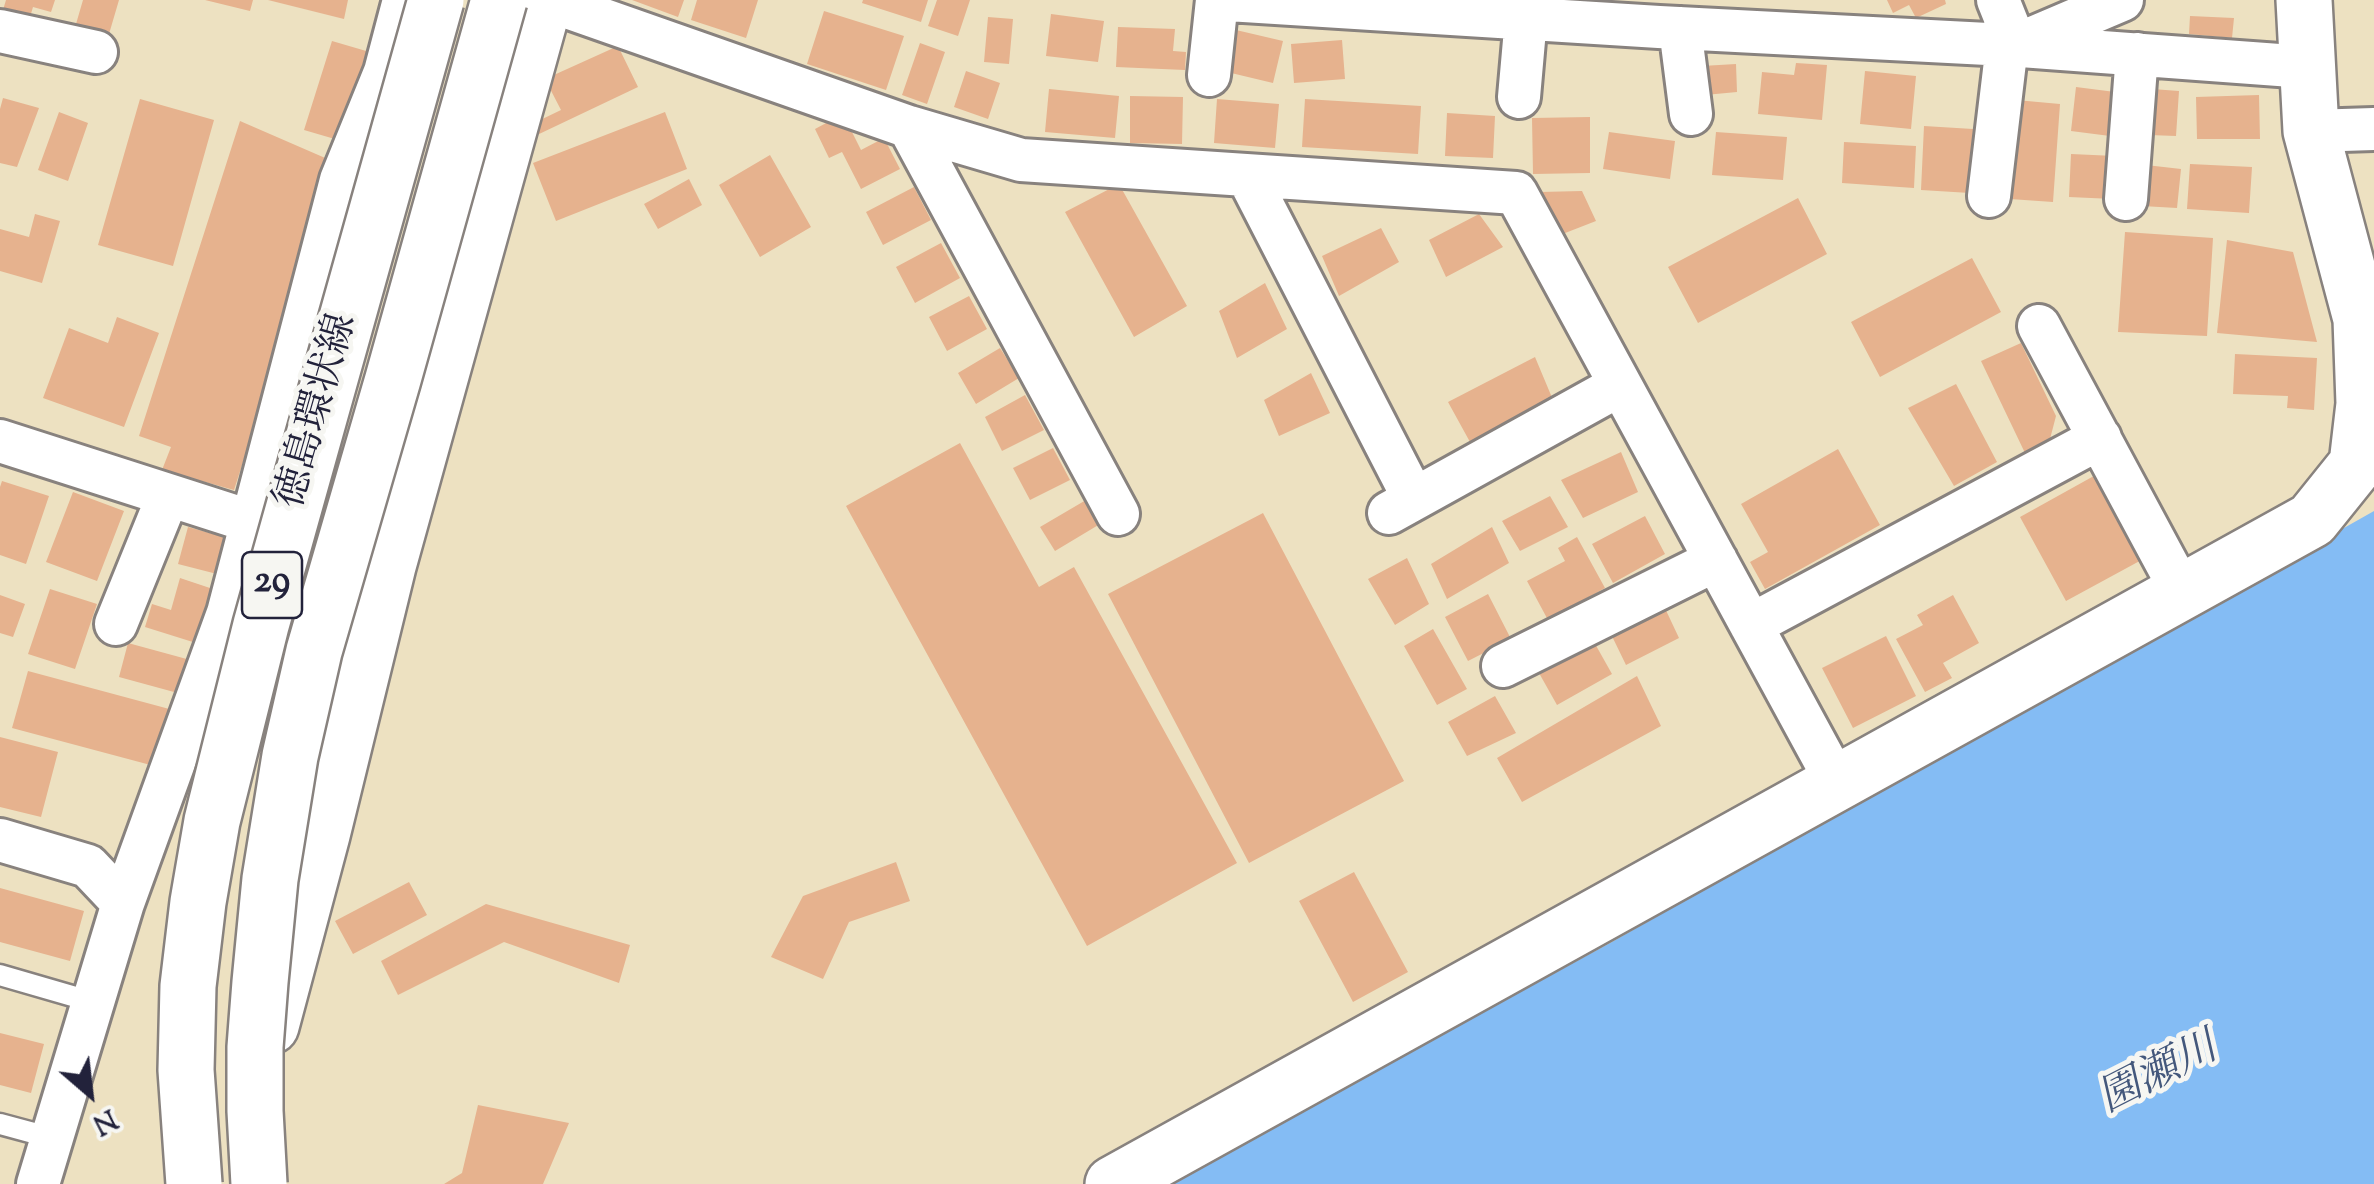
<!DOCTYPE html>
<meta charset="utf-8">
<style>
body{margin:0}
#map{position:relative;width:2374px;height:1184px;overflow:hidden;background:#ede1c1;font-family:"Sorts Mill Goudy",serif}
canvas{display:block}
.north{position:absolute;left:40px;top:1044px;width:100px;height:100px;-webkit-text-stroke:8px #f6f6f2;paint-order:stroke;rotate:152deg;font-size:28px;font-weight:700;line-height:40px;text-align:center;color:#22223b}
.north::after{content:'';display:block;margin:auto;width:35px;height:45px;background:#22223b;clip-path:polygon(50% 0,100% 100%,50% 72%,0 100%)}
</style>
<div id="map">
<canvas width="2374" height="1184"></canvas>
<div class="north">N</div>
</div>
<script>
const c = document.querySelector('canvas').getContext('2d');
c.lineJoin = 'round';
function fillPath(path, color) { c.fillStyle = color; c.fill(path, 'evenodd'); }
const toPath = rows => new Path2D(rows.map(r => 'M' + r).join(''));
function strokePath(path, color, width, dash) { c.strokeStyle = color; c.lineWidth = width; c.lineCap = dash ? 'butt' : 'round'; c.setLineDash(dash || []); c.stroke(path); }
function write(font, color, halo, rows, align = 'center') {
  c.font = font + ' "Sorts Mill Goudy","Noto Serif JP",serif'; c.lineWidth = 10; c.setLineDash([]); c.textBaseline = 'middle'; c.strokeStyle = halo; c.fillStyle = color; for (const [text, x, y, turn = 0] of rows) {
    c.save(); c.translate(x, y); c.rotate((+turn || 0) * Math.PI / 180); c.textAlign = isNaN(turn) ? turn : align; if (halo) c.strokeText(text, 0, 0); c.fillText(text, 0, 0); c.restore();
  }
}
fillPath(toPath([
 [2374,511,2374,1184,1167,1184,1610,943]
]), '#84bcf4');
fillPath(toPath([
 [6,0,55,0,51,12,33,7,30,17,3,10],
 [83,0,119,0,109,34,76,24],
 [205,0,253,0,250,11],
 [268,0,348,0,344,19],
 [632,0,684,0,678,17],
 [697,0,758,0,746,38,691,20],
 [863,0,928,0,921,22,862,3],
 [937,0,970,0,958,36,928,26],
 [1887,0,1945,0,1946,4,1916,18,1909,5,1893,13],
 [824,11,904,36,886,90,807,64],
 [1051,14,1104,21,1098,62,1046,56],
 [2190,16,2234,18,2232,38,2189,34],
 [988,17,1013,19,1009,64,984,62],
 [1118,27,1175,29,1173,51,1186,52,1185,70,1116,67],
 [1236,30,1283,41,1273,83,1227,72],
 [1342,40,1345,79,1294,83,1291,44],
 [332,41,373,53,345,142,304,130],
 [920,43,945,52,927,104,902,95],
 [618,46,638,87,537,135,532,124,561,110,545,79],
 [1796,63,1827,65,1822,120,1758,114,1762,72,1794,75],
 [1736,64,1737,92,1705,95,1702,66],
 [966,71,1000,83,988,119,954,107],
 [1865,71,1916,76,1911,129,1860,124],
 [2076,87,2115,92,2110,136,2071,131],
 [1049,89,1119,96,1115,138,1045,132],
 [2152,89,2179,91,2176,136,2149,135],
 [2259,95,2260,139,2197,139,2196,97],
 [1130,96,1183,97,1182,144,1130,143],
 [3,98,39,108,17,167,0,163,0,109],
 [140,99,214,120,173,266,98,245],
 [1217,99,1279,104,1275,148,1214,143],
 [1305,99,1421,106,1418,154,1302,147],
 [2016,100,2060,104,2053,202,2010,199],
 [59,112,88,123,68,181,38,170],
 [665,112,687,169,556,221,533,163],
 [1447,113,1495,116,1493,158,1445,156],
 [843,114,861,150,884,138,900,169,861,189,842,152,829,158,815,129],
 [1590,117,1590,173,1533,174,1532,118],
 [240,121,339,164,234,490,162,470,171,447,139,436],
 [1924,126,1973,129,1970,193,1921,190],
 [1609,132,1675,141,1670,179,1603,169],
 [1716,132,1787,137,1783,180,1712,175],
 [1844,142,1916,146,1914,188,1842,183],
 [2071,154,2115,156,2113,199,2069,197],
 [770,155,811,227,760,257,719,185],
 [2190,164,2252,167,2249,213,2187,209],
 [2146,165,2181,169,2177,208,2142,206],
 [689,179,702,205,658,229,644,204],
 [1119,184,1187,306,1134,337,1065,212],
 [914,187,931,220,883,245,866,212],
 [1582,191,1596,221,1560,235,1540,192],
 [1798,198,1827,254,1698,323,1668,267],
 [35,214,60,221,42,283,0,271,0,229,29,237],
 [1479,214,1503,247,1446,277,1429,240],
 [1381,228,1399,262,1339,296,1322,256],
 [2125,232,2213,238,2207,336,2118,332],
 [2227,240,2293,252,2317,342,2217,333],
 [941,243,960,278,915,303,896,267],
 [1972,258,2001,312,1880,377,1851,322],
 [1265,283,1287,329,1237,358,1219,311],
 [969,296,987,329,947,351,929,317],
 [117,317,159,333,124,427,43,398,69,328,108,343],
 [2021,343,2056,416,2050,439,2025,453,1981,361],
 [1000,348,1019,378,976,404,958,373],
 [2235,354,2317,358,2314,410,2287,408,2288,396,2233,394],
 [1535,357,1553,400,1470,442,1448,402],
 [1311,373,1330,413,1279,436,1264,400],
 [1956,384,1997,462,1954,486,1908,408],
 [1025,395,1044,430,1002,451,985,417],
 [960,443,1039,587,1074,567,1237,863,1087,946,846,506],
 [1053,448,1070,480,1030,500,1013,468],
 [1838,449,1880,525,1765,589,1750,562,1768,552,1741,504],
 [1621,452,1638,492,1583,518,1561,480],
 [2101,472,2147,557,2066,601,2020,517],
 [2,481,49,496,26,564,0,555,0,487],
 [73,492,124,511,97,581,46,562],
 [1550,496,1568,527,1520,551,1502,521],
 [1086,500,1100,524,1055,551,1040,527],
 [1263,513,1404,781,1249,863,1108,594],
 [1645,516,1665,554,1613,583,1592,544],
 [188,527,228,538,217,574,178,564],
 [1492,527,1509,563,1447,599,1431,564],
 [1577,537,1605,588,1548,620,1527,581,1565,561,1558,548],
 [1407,558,1429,604,1395,625,1368,579],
 [180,578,213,589,196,643,145,627,152,604,171,610],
 [50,589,97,604,75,669,28,654],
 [1488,594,1511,639,1468,661,1445,617],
 [0,595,25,604,13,637,0,633],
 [1953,595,1979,643,1943,663,1952,678,1925,692,1896,639,1923,625,1917,615],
 [1663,604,1679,638,1626,665,1609,630],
 [1433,629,1467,689,1437,705,1404,646],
 [1886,636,1916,696,1853,728,1822,668],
 [1594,642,1612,674,1557,705,1539,673],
 [128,643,194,661,185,695,119,677],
 [28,671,173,710,158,767,12,728],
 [1637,676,1661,726,1522,802,1497,758],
 [1495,696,1516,733,1467,756,1448,722],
 [0,737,58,752,41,817,0,807],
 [896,862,910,901,849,922,823,979,771,957,803,896],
 [1354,872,1408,972,1353,1002,1299,901],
 [409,882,427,915,353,954,335,921],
 [0,888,84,911,70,961,0,942],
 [486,904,630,945,619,983,504,942,398,995,381,961],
 [0,1033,44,1044,31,1093,0,1085],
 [478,1105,569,1123,543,1184,444,1184,462,1173]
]), '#e6b28e');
const lane = toPath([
 [0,975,93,1002],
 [0,1124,52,1138]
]);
const street = toPath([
 [547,0,909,127,1021,160,1516,193,1837,783],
 [1228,0,1659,27,2007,45,2306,67],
 [1998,0,2016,45,2122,0],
 [1680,28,1691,114],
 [0,31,96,52],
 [1209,75,1217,0],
 [1519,97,1526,18],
 [909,127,1118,514],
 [2311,131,2374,129],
 [1247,175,1414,499],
 [1989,196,2007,45],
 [2126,199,2137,54],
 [2039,326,2182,592],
 [0,441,371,560],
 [1389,513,1620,385],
 [116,624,168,496],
 [1751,625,2100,438],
 [1503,666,1716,560],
 [0,840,88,866,123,903,38,1184],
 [123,903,228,613,341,180,385,72,404,0]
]);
const secondary = toPath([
 [271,1026,322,835,388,566,545,0],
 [1113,1184,2312,520,2357,464,2364,404,2361,319,2311,131,2304,0]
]);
strokePath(lane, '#88827e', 25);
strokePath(street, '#88827e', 48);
strokePath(secondary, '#88827e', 60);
strokePath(lane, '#fff', 20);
strokePath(street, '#fff', 42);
strokePath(secondary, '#fff', 55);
const primaryBridge = toPath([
 [194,1184,186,1070,188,986,198,902,212,821,261,625,436,0],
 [259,1184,255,1111,255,1047,260,982,270,879,290,756,314,651,393,379,499,0]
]);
strokePath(primaryBridge, '#88827e', 60, []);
strokePath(primaryBridge, '#fff', 55);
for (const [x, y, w] of [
 [272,585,60]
]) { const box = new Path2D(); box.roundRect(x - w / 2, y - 33, w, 66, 8); c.fillStyle = '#f6f6f2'; c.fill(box); strokePath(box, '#22223b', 2.5); }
write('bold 38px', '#22223b', null, [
 ["29",272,585]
]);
write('40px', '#22223b', '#f6f6f2', [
 ["徳島環状線",320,412,-74]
]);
write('italic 42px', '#44587c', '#f6f6f2', [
 ["園瀬川",2160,1077,-27]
]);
</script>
